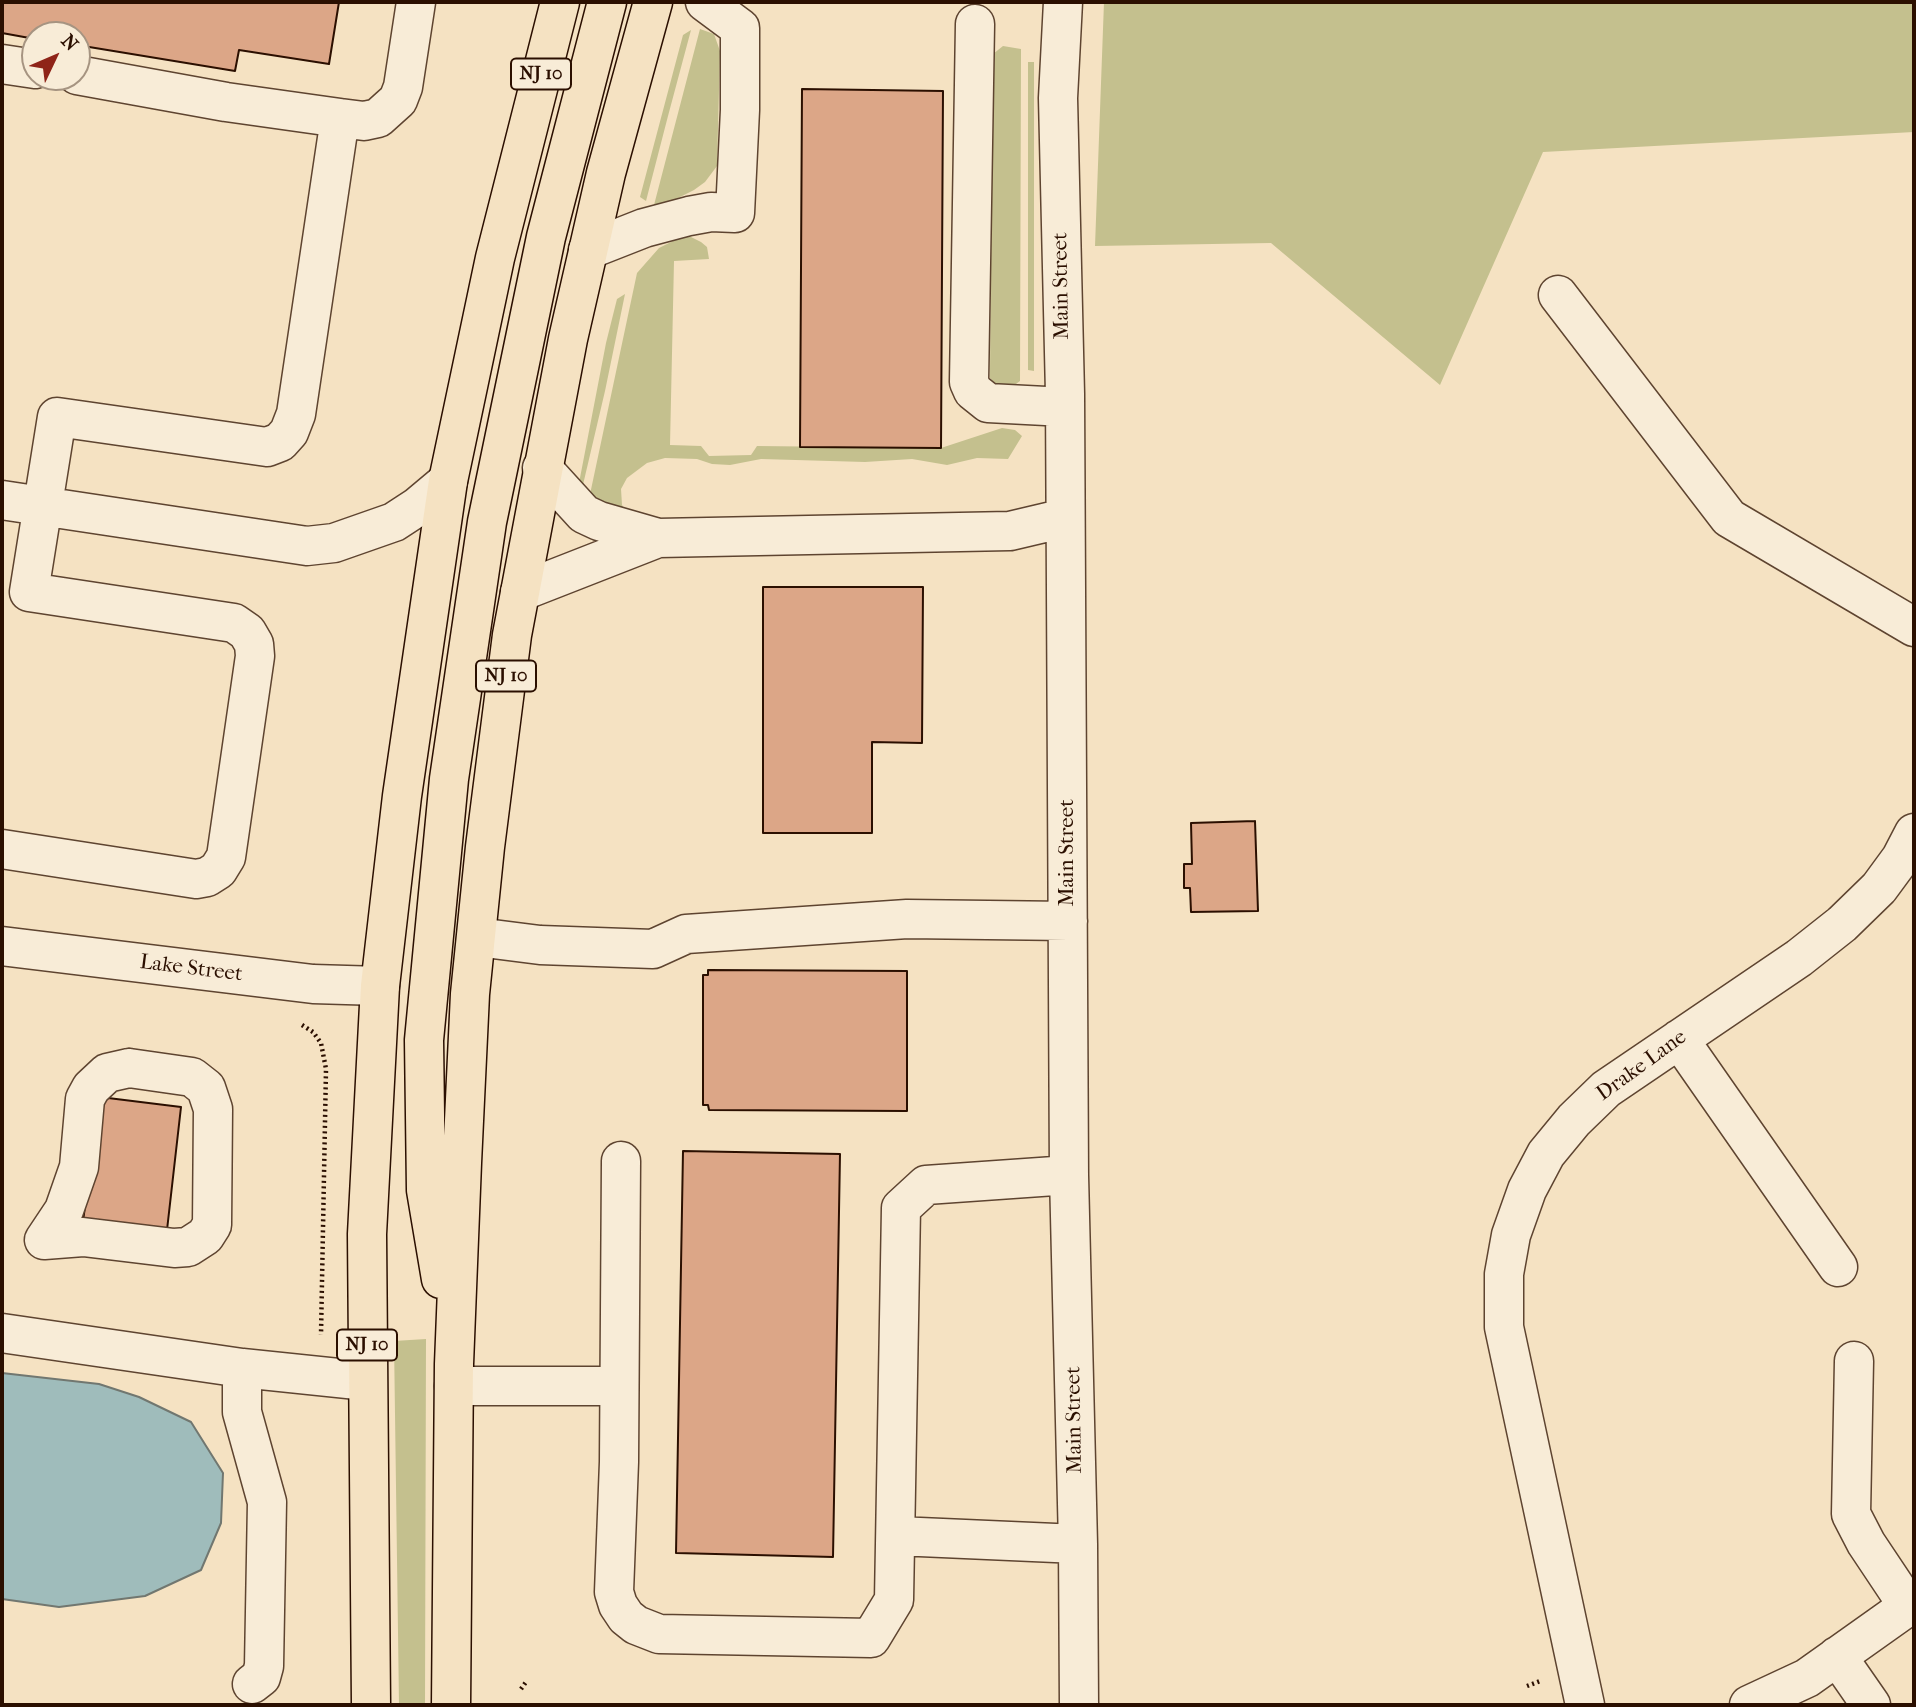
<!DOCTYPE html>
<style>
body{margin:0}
#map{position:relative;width:1916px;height:1707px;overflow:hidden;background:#f5e2c2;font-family:"IM FELL French Canon",serif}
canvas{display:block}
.frame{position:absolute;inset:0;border:4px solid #2b0f00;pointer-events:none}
.north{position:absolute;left:21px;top:21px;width:70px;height:70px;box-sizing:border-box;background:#f8ecd7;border:2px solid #a69481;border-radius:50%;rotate:46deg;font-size:19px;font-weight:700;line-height:28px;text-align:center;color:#2b0f00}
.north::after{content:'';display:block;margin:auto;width:24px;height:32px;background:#8f2418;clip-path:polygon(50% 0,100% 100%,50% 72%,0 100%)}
</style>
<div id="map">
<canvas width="1916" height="1707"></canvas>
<div class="frame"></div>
<div class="north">N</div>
</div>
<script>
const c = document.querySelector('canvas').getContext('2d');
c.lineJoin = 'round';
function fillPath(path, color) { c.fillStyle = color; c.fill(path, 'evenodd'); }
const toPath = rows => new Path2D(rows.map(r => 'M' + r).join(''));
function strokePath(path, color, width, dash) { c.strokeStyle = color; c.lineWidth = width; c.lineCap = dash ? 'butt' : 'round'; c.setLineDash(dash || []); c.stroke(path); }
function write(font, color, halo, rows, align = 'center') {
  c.font = font + ' "IM FELL French Canon",serif'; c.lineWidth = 6; c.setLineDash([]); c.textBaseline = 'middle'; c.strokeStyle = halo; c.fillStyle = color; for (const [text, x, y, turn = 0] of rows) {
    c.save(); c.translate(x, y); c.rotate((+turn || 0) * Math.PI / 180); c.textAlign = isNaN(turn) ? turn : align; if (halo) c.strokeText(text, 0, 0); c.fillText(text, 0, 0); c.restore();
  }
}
fillPath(toPath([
 [1104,2,1914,2,1914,132,1543,152,1440,385,1271,243,1095,246],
 [700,29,714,34,720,51,717,166,705,182,694,190,670,202,654,205],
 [691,30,668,116,646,201,640,197,683,35],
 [1003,46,1021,49,1020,381,1013,386,1000,388,990,378,990,370,993,54],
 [1028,62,1034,62,1034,371,1028,370],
 [689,236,701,242,707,247,709,259,674,261,670,445,701,446,709,456,751,455,757,446,941,448,1002,428,1015,430,1022,436,1008,459,977,458,947,465,912,459,865,462,761,459,730,465,712,464,697,459,665,458,647,463,627,478,621,489,622,505,627,513,589,499,637,273,659,248,681,237],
 [625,294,605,391,582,489,579,483,606,343,617,299],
 [426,1339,425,1705,399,1705,394,1341]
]), '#c4c08e');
const water = toPath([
 [2,1373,99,1384,139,1397,191,1422,223,1473,221,1523,201,1570,145,1596,59,1607,2,1599,2,1373]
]);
fillPath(water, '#9fbcbb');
strokePath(water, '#717770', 2);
const building = toPath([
 [2,2,339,2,329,64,239,50,235,71,77,45,77,35,35,35,35,39,2,33,2,2],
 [802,89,943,91,941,448,800,447,802,89],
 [763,587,923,587,922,743,872,742,872,833,763,833,763,587],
 [1255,821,1258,911,1191,912,1190,888,1184,888,1184,864,1192,864,1191,823,1255,821],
 [708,970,907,971,907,1111,709,1110,708,1105,703,1105,703,975,708,975,708,970],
 [100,1097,181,1107,167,1230,83,1221,100,1097],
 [683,1151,840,1154,833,1557,676,1553,683,1151]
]);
fillPath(building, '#dca687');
strokePath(building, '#2b0f00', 2);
const minor = toPath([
 [1063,2,1058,98,1065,394,1069,1175,1078,1544,1079,1705],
 [975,24,969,382,973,391,988,403,1065,407],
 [2,64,35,69],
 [77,75,226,102,340,118,364,121,378,118,398,100,403,87,416,2],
 [588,250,644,228,689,216,711,212,735,213,740,110,740,28,705,2],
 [1558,295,1729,518,1914,627],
 [2,500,307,546,334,543,394,522,417,507,448,481],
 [658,538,1010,531,1065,518],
 [520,592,658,538,599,521,584,514,542,468],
 [2,849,196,879,207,877,218,870,226,857,255,656,254,644,247,632,234,623,29,592,57,417,267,447,280,442,289,432,296,414,340,118],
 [477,937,540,945,653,949,686,934,907,919,1068,921],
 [2,946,313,984,380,986],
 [1679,1039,1838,1267],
 [129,1068,192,1077,206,1088,213,1109,212,1225,205,1236,188,1247,174,1248,83,1237,44,1240,64,1210,79,1167,85,1099,91,1088,107,1073,129,1068],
 [621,1161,619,1462,614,1592,618,1605,626,1617,636,1625,659,1634,871,1638,894,1600,901,1208,926,1185,1069,1175],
 [2,1333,242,1368,367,1381],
 [1854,1361,1851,1514,1866,1543,1908,1606],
 [242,1368,242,1412,267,1502,264,1666,261,1677,252,1684],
 [454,1386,619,1386],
 [897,1536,1078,1544],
 [1837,1656,1871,1705],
 [1585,1705,1504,1327,1504,1274,1511,1235,1527,1190,1546,1154,1574,1120,1606,1089,1799,958,1842,924,1879,888,1901,858,1914,833],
 [1749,1705,1807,1678,1914,1602]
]);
const highway = toPath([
 [441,1279,426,1190,424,1040,449,779,487,522,546,237,607,2],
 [371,1705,367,1234,380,986,402,796,448,481,495,258,560,2],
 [451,1705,454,1364,462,1163,470,994,485,847,512,635,568,339,606,173,653,2]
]);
strokePath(minor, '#5e4430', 41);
strokePath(highway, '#2b0f00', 41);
strokePath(toPath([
 [302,1025,313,1032,321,1043,326,1069,321,1335],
 [1527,1686,1540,1681],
 [521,1689,526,1682]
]), '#2b0f00', 4.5, [2, 3.5]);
strokePath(minor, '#f8ecd7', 38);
strokePath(highway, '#f5e2c2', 38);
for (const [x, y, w] of [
 [541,74,60],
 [506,676,60],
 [367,1345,60]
]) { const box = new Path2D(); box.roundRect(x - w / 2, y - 15.5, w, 31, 5); c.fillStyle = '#f8ecd7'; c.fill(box); strokePath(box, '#2b0f00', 2); }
write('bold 19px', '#2b0f00', null, [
 ["NJ 10",541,74],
 ["NJ 10",506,676],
 ["NJ 10",367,1345]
]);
write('21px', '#2b0f00', '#f8ecd7', [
 ["Main Street",1062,286,-91],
 ["Main Street",1068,853,-90],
 ["Lake Street",191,969,7],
 ["Drake Lane",1642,1066,-36],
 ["Main Street",1075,1420,-91]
]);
</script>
